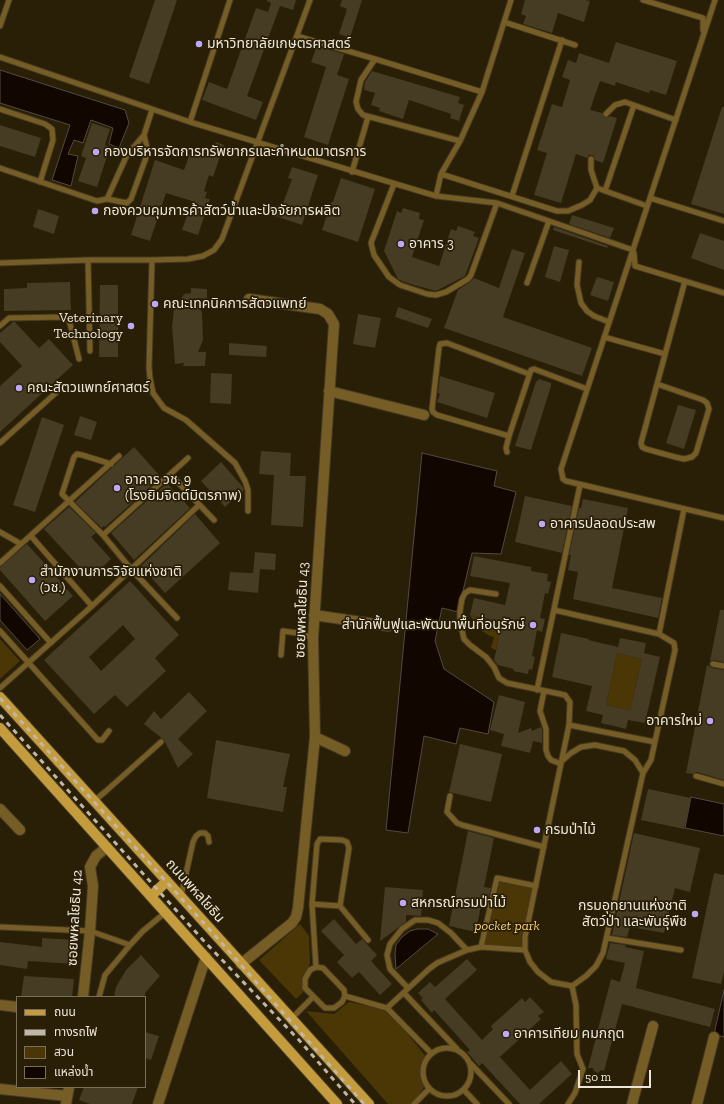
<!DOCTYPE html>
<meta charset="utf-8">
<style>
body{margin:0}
#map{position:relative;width:724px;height:1104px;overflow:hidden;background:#291e06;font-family:"Zilla Slab","Noto Sans Thai",serif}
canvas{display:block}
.legend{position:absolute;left:16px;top:996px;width:130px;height:92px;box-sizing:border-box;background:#291e06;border:1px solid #786e5a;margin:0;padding:5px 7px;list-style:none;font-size:12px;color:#eee7d9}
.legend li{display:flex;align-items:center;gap:8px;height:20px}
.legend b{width:20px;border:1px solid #786e5a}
.scale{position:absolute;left:578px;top:1070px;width:73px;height:18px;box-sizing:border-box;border:2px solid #eee7d9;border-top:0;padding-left:5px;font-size:12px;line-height:14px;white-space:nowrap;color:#eee7d9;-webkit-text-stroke:3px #291e06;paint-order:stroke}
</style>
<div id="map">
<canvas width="724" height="1104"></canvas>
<ul class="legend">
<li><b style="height:5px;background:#c49c3d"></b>ถนน</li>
<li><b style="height:5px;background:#bfb7a7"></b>ทางรถไฟ</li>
<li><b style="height:11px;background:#4a3705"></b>สวน</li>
<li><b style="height:11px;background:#110700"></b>แหล่งน้ำ</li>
</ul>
<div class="scale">50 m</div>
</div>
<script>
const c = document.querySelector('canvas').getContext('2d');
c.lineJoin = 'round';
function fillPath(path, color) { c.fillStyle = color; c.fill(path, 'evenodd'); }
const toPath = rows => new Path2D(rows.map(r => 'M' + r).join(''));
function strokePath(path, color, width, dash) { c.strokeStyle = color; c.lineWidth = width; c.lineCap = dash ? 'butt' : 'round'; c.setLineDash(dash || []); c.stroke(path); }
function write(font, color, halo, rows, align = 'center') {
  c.font = font + ' "Zilla Slab","Noto Sans Thai",serif'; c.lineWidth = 3.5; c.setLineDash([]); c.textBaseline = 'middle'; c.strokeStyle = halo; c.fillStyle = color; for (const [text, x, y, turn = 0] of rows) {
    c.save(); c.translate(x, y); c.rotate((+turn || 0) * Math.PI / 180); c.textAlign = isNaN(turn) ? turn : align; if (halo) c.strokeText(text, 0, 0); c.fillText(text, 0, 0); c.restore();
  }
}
fillPath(toPath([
 [470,615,502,622,496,650,491,648,494,637,490,636,482,631,474,623],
 [0,639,20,661,0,679],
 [617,653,642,659,630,710,606,705],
 [497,878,536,886,525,950,481,947],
 [300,924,309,936,310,963,305,978,308,988,296,999,259,960],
 [349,1002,388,1010,428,1059,425,1073,424,1087,415,1104,388,1104,306,1011,334,1014]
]), '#4a3705');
const water = toPath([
 [0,70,125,110,129,123,119,148,109,144,113,128,91,120,83,143,74,140,68,154,78,156,71,186,52,180,70,125,0,103,0,70],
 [422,453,497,471,494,486,516,492,501,554,472,553,458,612,442,608,435,641,444,669,494,702,488,734,460,728,456,744,424,736,408,833,386,830,422,453],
 [0,594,40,639,27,650,0,620,0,594],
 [691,797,724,804,724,836,685,828,691,797],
 [417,929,428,929,438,934,396,969,395,953,396,945,402,937,410,931,417,929],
 [724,990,724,1037,714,1034,724,990]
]);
fillPath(water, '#110700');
strokePath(water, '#534a41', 1);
fillPath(toPath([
 [155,0,177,0,149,84,129,77],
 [267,0,296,0,293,10,280,6,247,96,263,102,256,120,202,100,209,82,227,89,256,8,268,12,271,3,267,1],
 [342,0,362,0,350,38,339,34,347,9,340,6],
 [525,0,586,0,590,1,584,22,558,13,552,33,523,24,526,16,521,14],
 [616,42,677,61,666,95,650,90,649,93,616,82,615,86,600,81,590,110,602,113,605,118,610,116,617,118,603,163,595,160,593,155,589,155,587,158,576,154,561,203,534,195,547,153,537,150,552,104,562,107,570,80,562,77,568,60,576,63,579,53,609,63],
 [317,46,344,54,337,75,349,79,328,145,304,137,326,67,311,62],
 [372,71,460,97,458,103,464,105,459,121,450,118,451,114,409,100,403,119,379,111,380,108,371,105,375,93,364,90,365,82],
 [722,107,724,107,724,214,691,204],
 [92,123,110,129,105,145,110,147,97,187,78,181,86,158,81,156],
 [0,125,41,138,35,157,0,146],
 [216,142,224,145,213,177,209,175,204,191,207,192,205,198,210,199,198,235,182,230,192,201,166,193,150,241,131,235,155,160,184,170,191,150,211,157],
 [292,167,318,175,302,225,275,216,278,205,282,206,292,179,288,178],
 [341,178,375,189,358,242,322,230,331,202,333,202],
 [403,208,420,213,419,219,424,220,412,257,439,266,451,229,456,231,458,226,475,232,473,236,479,238,465,276,436,291,414,285,402,281,398,279,384,251,397,211,401,213],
 [38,209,59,216,54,234,33,227],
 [572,215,614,228,610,238,569,224],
 [554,227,608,246,607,248,553,230],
 [700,233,724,241,724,270,691,258],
 [554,246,569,250,560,282,545,277],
 [512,249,525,253,503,317,592,348,582,376,444,328,458,290,470,282,474,278,499,288],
 [597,277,614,282,608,301,590,295],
 [70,282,71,310,4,311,4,289,27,288,27,283],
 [100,285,118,285,118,357,99,357],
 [191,288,207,289,207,299,198,298,202,313,203,340,198,352,206,352,205,366,183,366,184,363,175,364,172,326,174,310,184,294,191,293],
 [398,307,432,319,428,328,395,317],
 [358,314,381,318,375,348,353,344],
 [13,322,15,322,39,348,49,339,73,365,0,432,0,386,22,366,0,342,0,333],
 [229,343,267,346,266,357,229,355],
 [211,373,232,374,231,404,210,403],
 [440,376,495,393,487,418,437,402,440,394,438,393],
 [539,379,551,383,551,386,531,450,515,446,536,382],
 [678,405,696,410,684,449,666,443],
 [80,416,97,422,91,440,74,435],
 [42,417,64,425,35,512,13,505],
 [134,447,161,477,105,527,104,526,102,528,75,502],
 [261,451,291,453,290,476,306,476,303,527,271,525,274,475,259,474],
 [221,462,242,486,244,490,225,507,201,481],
 [167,483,190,508,134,560,111,533],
 [525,496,572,506,562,553,515,542],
 [583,499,628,508,612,588,662,598,658,618,573,599,578,572,568,570,571,555,569,555,579,508,581,508],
 [69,507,96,533,91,537,111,559,90,579,44,529],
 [195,514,220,543,165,593,141,566],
 [27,544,47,566,52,566,51,571,73,596,45,621,0,570,0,567],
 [255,552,276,554,275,570,260,569,258,593,228,590,230,572,253,573],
 [474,556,531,567,531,571,548,574,547,581,551,582,548,594,545,593,540,618,545,619,542,632,537,630,532,656,535,657,532,670,529,669,528,674,513,671,514,669,498,665,494,660,502,622,470,615,474,598,505,605,510,583,470,576],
 [130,581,179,635,155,658,166,671,127,707,115,695,94,714,44,660],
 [123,625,135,639,101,671,89,657],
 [720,610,724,610,724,662,714,660,710,661],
 [561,633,589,639,588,640,618,647,620,638,646,643,644,653,660,657,645,723,628,720,626,729,601,723,603,715,586,711,592,686,552,677],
 [617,653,642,659,630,710,606,705],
 [707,665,712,668,724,670,724,780,697,772,693,774,686,773],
 [189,692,207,711,178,739,193,754,178,768,164,740,144,724,154,711,161,719],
 [499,695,525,702,518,733,531,728,532,731,541,727,542,729,542,743,533,741,530,753,501,746,504,734,490,730],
 [216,740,290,754,283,787,287,787,283,812,207,798],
 [460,744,502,754,491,802,449,792],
 [648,789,691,798,684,829,641,820],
 [468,831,494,838,484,887,491,888,487,902,482,900,476,932,449,926],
 [634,833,700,848,690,892,675,888,664,933,630,927,627,937,612,935],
 [714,873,724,875,724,971,721,984,692,978],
 [385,887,423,890,421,916,406,915,406,922,380,941],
 [334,919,356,944,362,939,377,955,371,961,392,984,380,995,359,972,352,978,337,962,344,955,321,931],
 [42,938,75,940,74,964,28,961,27,969,0,965,0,942,42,947],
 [610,943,626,945,625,947,644,951,636,988,715,1009,710,1027,622,1004,604,1071,601,1070,598,1073,594,1071,593,1068,588,1068,611,979,620,982,625,963,606,959],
 [141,955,160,976,146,992,144,997,114,997,116,987,126,970],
 [467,959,477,970,445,999,482,1040,493,1029,491,1026,522,998,525,1002,530,997,544,1012,538,1016,541,1019,500,1057,530,1090,561,1061,572,1074,539,1104,520,1104,482,1063,479,1066,467,1052,470,1050,434,1010,432,1013,421,1000,423,998,418,993,430,982,435,987],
 [24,976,74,979,72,997,21,997],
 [145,1032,159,1036,151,1060,145,1058],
 [84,1087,138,1087,132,1104,90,1104,79,1100]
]), '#463b23');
const service = toPath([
 [643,0,703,18,703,30],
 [715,0,561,469,563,479,566,481,724,518],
 [504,22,575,45],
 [0,26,9,0],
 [297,36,375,59],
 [0,57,190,122,436,196,497,203,633,250],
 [0,109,45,124,52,129,53,140,40,182],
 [606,114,615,105,625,102,676,120],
 [190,122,230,0],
 [460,141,363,115,358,109,356,102,361,80,375,59,482,92],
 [591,159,591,170,597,188,647,206],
 [0,168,97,201,107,199,127,155,144,135],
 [352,172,368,117],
 [441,174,557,211,568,211,582,205,590,200,597,188],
 [394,184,371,243,374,255,389,277,400,285,427,294,436,295,446,292,468,279,471,275,497,203],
 [605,191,634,105],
 [436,196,441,174,460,141,482,92,511,0],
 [512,196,562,40],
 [650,198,724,221],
 [107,199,127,203,131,199,148,152,144,135,152,110],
 [634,253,635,266,724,293],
 [88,260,90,351],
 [152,260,149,368,150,378,153,393,164,408,186,420,235,463,245,481,248,490,248,511],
 [579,262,577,285,581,303,587,311,594,316,609,322],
 [0,263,88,260,152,260,188,259,203,256,214,250,222,239,310,0],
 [527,283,549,221],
 [0,326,9,318,63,317,69,320,79,359],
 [604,337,665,354],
 [657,384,641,443,642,447,646,449,675,457,684,459,692,457,696,453,709,409,707,403,703,400,657,384,685,281],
 [509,436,437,415,433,412,432,409,439,348,440,344,447,343,529,374],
 [0,443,59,390],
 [507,452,506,448,509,436,531,370,534,369,587,389],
 [111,464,82,455,77,454,74,457,62,494,103,535,131,569,177,618],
 [171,475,214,520],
 [0,532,21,544],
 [103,535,188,458],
 [31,536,92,606],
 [0,563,119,456],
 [0,586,51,643],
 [496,594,470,590,465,593,462,599,460,611,460,621,464,639,470,645,486,657,494,667,499,678,507,683,565,695,570,702,569,725,525,937,525,950,530,962,538,972,551,982,572,986,586,976,596,966,603,953,643,773,651,760,675,650,674,643,659,634,554,610],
 [0,631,98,740,102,740,109,731],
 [659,634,684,509],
 [281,655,283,631,297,633,313,638],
 [713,664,724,666],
 [0,688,92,606,199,505],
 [537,690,580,485],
 [544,691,540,711,546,729,546,750,548,756,551,760,561,764],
 [569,725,655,742],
 [562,761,571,753,581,747,595,745,624,751,635,760,643,773],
 [696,776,724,784],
 [450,796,447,812,457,823,462,825,544,847],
 [94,801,106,791,161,742],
 [181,896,193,842,196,836,200,833,205,833,208,836,209,842],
 [312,904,340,906,368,940],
 [0,927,90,931,130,945],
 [607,938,681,950],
 [481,947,497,878,536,886],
 [316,967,312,904,317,844,320,839,342,840,347,842,349,848,340,906],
 [316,967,323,968,344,990,345,996,342,1002,334,1008,325,1008,305,988,305,979,310,970,316,967],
 [408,988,390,969,387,955,390,944,402,929,415,920,428,920,438,923,451,933,467,950],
 [404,993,457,1049],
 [345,996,387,1008,431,1053],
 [99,997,105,975,130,945,143,931,166,912],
 [387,1008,429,969,437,963,467,950,481,947,525,950],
 [291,1019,313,997],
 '423 1072a24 24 0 1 1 48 0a24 24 0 1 1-48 0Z',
 [470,1063,509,1104],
 [464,1090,477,1104],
 [414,1104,429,1089],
 [568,1104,575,1093,583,1069,577,1054,576,1005,572,986]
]);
const minor = toPath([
 [329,391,424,415],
 [314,615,388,626],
 [315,737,345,751],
 [0,809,20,830],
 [241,964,292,923,296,917,298,908,315,737,313,638,334,324,328,314,320,309,249,299],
 [83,997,90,931,93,886,90,867,96,856,107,847],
 [0,1005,17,1007],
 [0,1089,67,1096],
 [66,1104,69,1087],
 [158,1104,206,957],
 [632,1104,653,1026],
 [697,1104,714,1037]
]);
const primary = toPath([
 [0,697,369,1104],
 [0,728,337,1104],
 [151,896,167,881]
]);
strokePath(service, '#453a24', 7);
strokePath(minor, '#453a24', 12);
strokePath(primary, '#453a24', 12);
strokePath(service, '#755d25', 5);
strokePath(minor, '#755d25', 10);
strokePath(primary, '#c49c3d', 10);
strokePath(toPath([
 [0,698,210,930,364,1104],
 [0,715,202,939,298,1039,355,1104]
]), '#bfb7a7', 3, [5, 5]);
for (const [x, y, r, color] of [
 [199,44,4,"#bda9f5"],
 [96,152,4,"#bda9f5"],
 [95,211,4,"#bda9f5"],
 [401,244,4,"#bda9f5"],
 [155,304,4,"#bda9f5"],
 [131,326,4,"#bda9f5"],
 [19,388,4,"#bda9f5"],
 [117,488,4,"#bda9f5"],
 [542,524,4,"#bda9f5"],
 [32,580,4,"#bda9f5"],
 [533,625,4,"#bda9f5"],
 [710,721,4,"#bda9f5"],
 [537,830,4,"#bda9f5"],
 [403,903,4,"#bda9f5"],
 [695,914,4,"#bda9f5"],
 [506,1034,4,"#bda9f5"]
]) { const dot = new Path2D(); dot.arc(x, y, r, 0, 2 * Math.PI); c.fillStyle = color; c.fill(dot); strokePath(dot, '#291e06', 1.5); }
write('14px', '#eee7d9', '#291e06', [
 ["มหาวิทยาลัยเกษตรศาสตร์",207,44],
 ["กองบริหารจัดการทรัพยากรและกำหนดมาตรการ",104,152],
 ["กองควบคุมการค้าสัตว์น้ำและปัจจัยการผลิต",103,211],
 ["อาคาร 3",409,244],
 ["คณะเทคนิคการสัตวแพทย์",163,304],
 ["Veterinary",123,318,"right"],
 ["Technology",123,334,"right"],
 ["คณะสัตวแพทย์ศาสตร์",27,388],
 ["อาคาร วช. 9",125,480],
 ["(โรงยิมจิตต์มิตรภาพ)",125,496],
 ["อาคารปลอดประสพ",550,524],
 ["สำนักงานการวิจัยแห่งชาติ",40,572],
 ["(วช.)",40,588],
 ["สำนักฟื้นฟูและพัฒนาพื้นที่อนุรักษ์",525,625,"right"],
 ["อาคารใหม่",702,721,"right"],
 ["กรมป่าไม้",545,830],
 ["สหกรณ์กรมป่าไม้",411,903],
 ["กรมอุทยานแห่งชาติ",687,906,"right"],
 ["สัตว์ป่า และพันธุ์พืช",687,922,"right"],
 ["อาคารเทียม คมกฤต",514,1034]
], 'left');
write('14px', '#eee7d9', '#291e06', [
 ["ซอยพหลโยธิน 43",302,610,-88],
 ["ถนนพหลโยธิน",195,891,48],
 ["ซอยพหลโยธิน 42",75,918,-87]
]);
write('italic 14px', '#f8cf75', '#291e06', [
 ["pocket park",507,926]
]);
</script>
